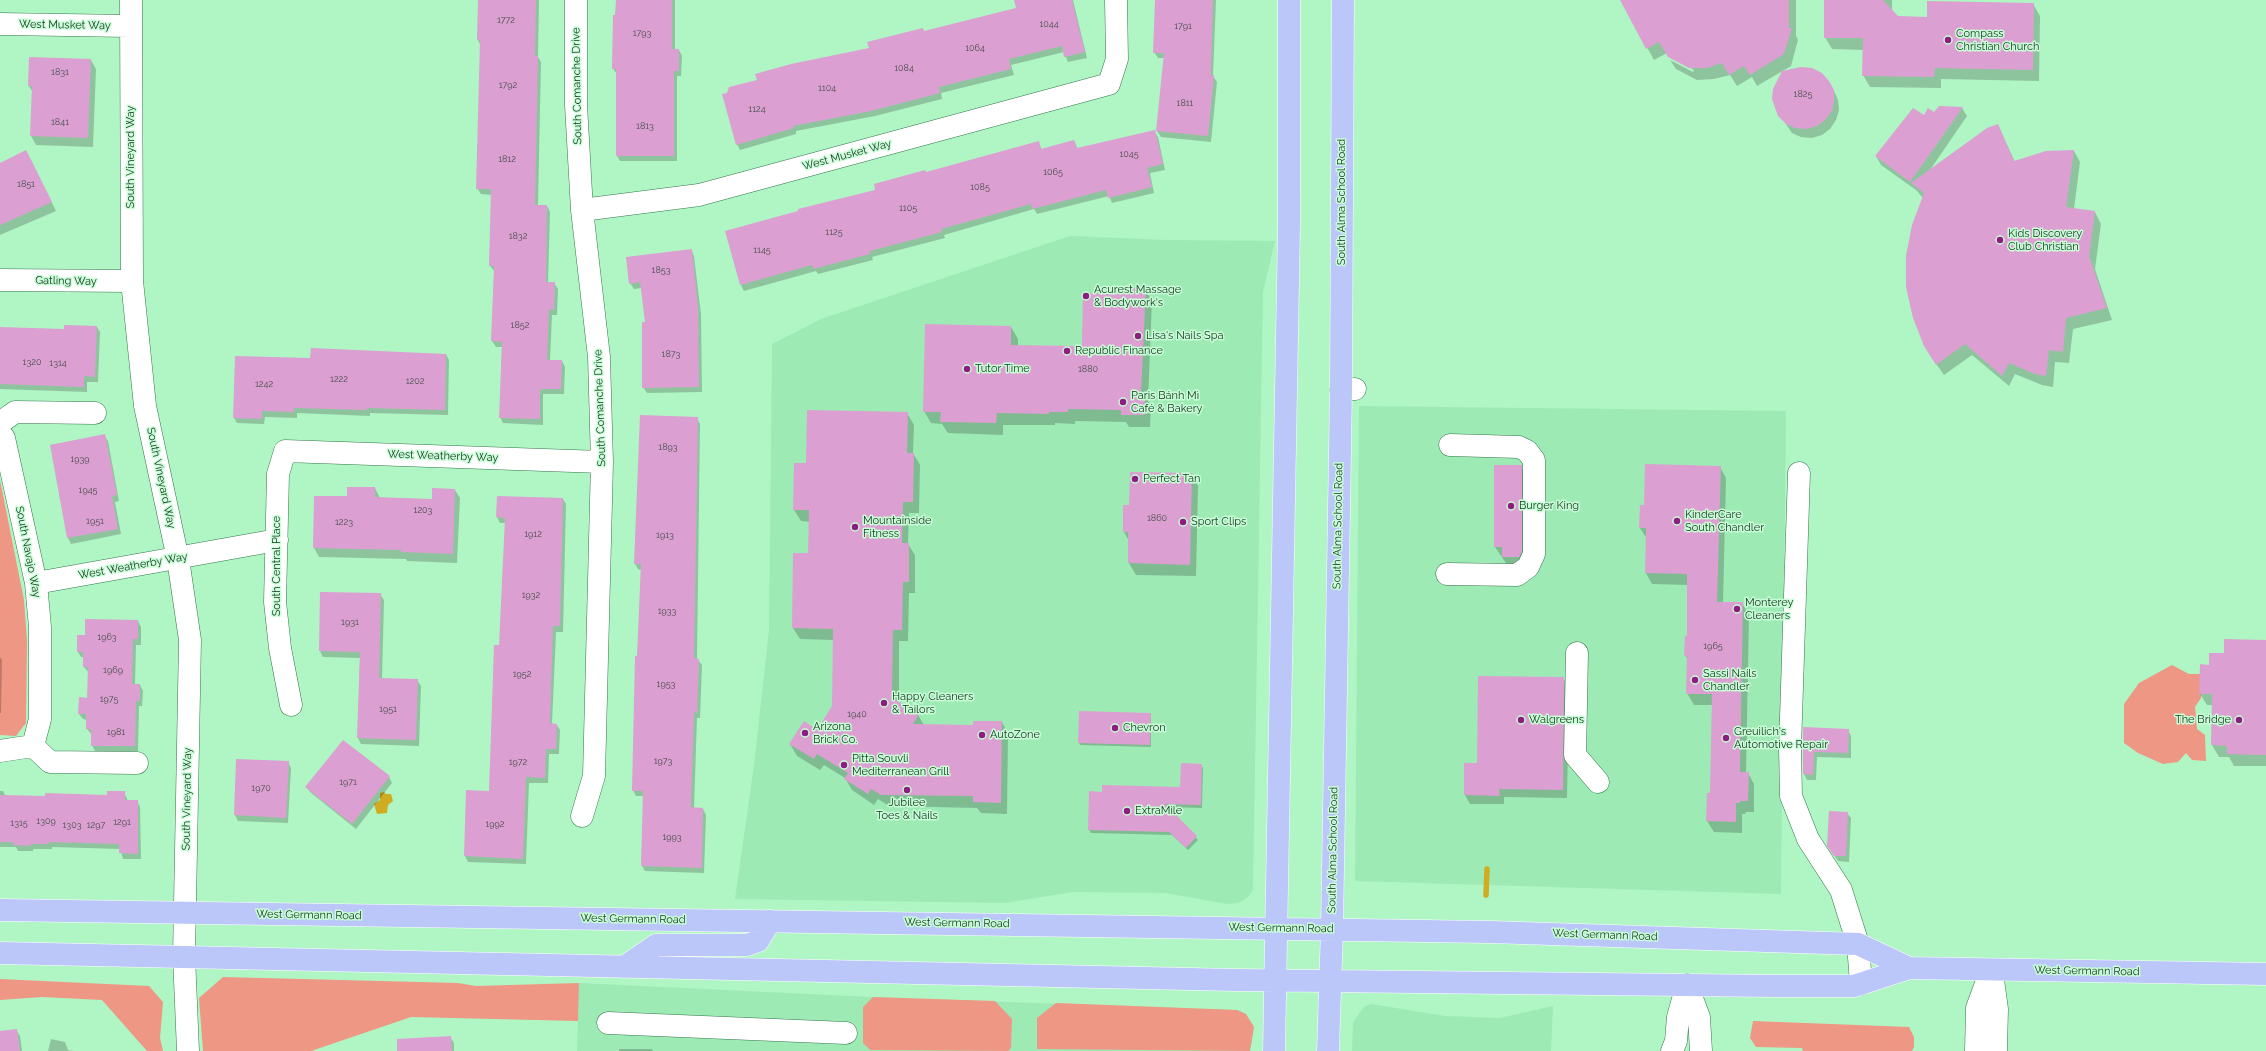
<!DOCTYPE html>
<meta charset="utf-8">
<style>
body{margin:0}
canvas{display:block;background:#b0f5c4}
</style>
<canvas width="2266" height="1051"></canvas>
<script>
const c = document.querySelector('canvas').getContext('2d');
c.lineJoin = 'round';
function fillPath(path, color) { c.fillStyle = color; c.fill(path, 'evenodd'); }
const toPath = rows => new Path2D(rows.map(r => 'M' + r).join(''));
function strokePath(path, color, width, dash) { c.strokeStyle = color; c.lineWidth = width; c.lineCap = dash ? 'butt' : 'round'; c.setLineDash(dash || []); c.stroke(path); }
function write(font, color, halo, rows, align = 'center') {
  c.font = font + ' Raleway,sans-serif'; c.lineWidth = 3; c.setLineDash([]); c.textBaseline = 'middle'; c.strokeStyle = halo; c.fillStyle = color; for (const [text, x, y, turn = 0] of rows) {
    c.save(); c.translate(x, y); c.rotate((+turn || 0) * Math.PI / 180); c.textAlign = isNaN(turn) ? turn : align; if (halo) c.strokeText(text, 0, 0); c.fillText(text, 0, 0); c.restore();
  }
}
fillPath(toPath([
 [1070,236,1168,240,1275,241,1263,292,1253,890,1247,898,1238,903,1228,904,1165,893,1073,892,1005,903,735,899,754,765,769,630,772,344,821,319],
 [1359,406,1786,411,1781,894,1355,881],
 [579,983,892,998,1237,1010,1246,1014,1254,1027,1250,1051,577,1051],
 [1371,1004,1445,1016,1500,1018,1553,1006,1551,1051,1352,1051,1353,1022,1364,1007]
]), '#9eeab5');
fillPath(toPath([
 [0,480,24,600,27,641,26,723,16,736,0,735],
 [2172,665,2189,674,2201,674,2201,698,2195,707,2197,729,2205,735,2206,761,2192,760,2186,753,2178,762,2163,764,2138,753,2124,743,2124,704,2139,683],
 [223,977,458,983,476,986,579,983,578,1021,411,1017,311,1051,203,1051,199,998],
 [0,979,149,986,163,1002,160,1038,163,1051,147,1051,102,1000,42,997,0,1000],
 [873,997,995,1001,1012,1019,1011,1048,1008,1051,870,1050,863,1043,863,1007],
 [1056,1003,1237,1010,1246,1014,1254,1027,1250,1051,1037,1049,1037,1018],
 [1753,1021,1909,1027,1914,1037,1914,1047,1912,1051,1803,1051,1802,1048,1756,1047,1750,1038]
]), '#ee9784');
fillPath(toPath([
 [384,792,386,794,391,794,393,801,388,805,387,813,377,814,374,804,380,800,380,793]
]), '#cfac22');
fillPath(toPath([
 [479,0,539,0,538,57,541,62,538,206,547,206,550,212,548,283,554,283,558,289,557,315,552,315,550,361,562,361,565,367,564,394,543,394,543,425,503,423,500,417,502,347,496,347,492,341,495,272,490,266,492,195,481,194,477,188,481,46,478,40],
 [617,0,675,0,675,50,679,50,682,56,681,76,677,76,677,161,620,161,617,156,617,74,613,69],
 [1022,0,1073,0,1087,58,1068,62,1064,52,1011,65,1014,75,941,93,942,99,875,116,796,131,796,134,740,150,737,144,870,49,924,32,1017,8],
 [1156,0,1216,0,1213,76,1217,82,1211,142,1161,137,1157,131,1164,58,1158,58,1154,52],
 [1621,0,1796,0,1796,36,1798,40,1791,66,1757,86,1752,77,1737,86,1730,75,1714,79,1697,80,1676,69,1670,60,1693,72,1694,70,1668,56,1667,53,1654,60],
 [1825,0,1892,0,1892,11,1898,17,1928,18,2033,4,2040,16,2039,81,1941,79,1941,88,1870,87,1863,75,1864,50,1832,49,1825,37],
 [91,60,96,69,93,147,36,145,31,136,33,93,29,86],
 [1774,90,1834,91,1838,100,1839,110,1836,120,1830,129,1822,135,1812,138,1801,137,1792,133,1775,108],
 [1962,108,1967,116,1930,170,1998,125,2015,162,2074,151,2080,162,2074,209,2095,212,2101,224,2095,269,2112,320,2073,329,2069,363,2055,362,2053,387,2042,385,2015,374,2009,386,1972,355,1944,375,1932,358,1923,198,1916,190,1881,165,1876,156,1924,117],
 [1154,131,1158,137,1165,170,1150,173,1154,193,1112,203,1109,196,1037,214,1034,209,944,235,945,238,872,257,873,260,818,274,816,271,744,291,741,285,877,190,926,173,1038,142,1042,150,1074,141,1078,149],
 [31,160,56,211,0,235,0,166],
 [691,250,694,256,701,314,702,392,647,393,643,387,646,323,642,288,634,289,630,283],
 [1145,289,1152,301,1148,401,1151,406,1150,427,1129,427,1126,422,1075,421,1075,424,1055,423,1055,425,1003,425,1003,435,948,433,942,424,931,423,924,411,1011,327,1018,339,1018,346,1083,347,1124,295],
 [97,327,100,332,98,382,87,382,87,392,0,389,0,328,65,330],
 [446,354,449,360,448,415,370,413,370,416,297,413,297,418,265,417,264,424,237,423,234,418,311,359],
 [907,413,914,425,913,453,920,465,919,513,909,513,908,544,915,555,915,593,909,593,908,641,899,641,899,703,918,715,924,725,974,726,1002,722,1008,734,1007,814,981,813,977,808,889,806,878,799,874,805,852,790,845,778,824,765,820,770,797,756,790,744,817,731,833,706,834,640,800,639,793,628,809,554,810,522,801,521,794,510,807,464],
 [697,418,700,424,697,659,702,665,700,718,697,718,694,809,703,809,706,815,704,873,645,871,642,866,644,796,636,796,633,790,641,570,638,569,635,564],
 [104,435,108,441,119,501,115,502,121,534,71,544,68,538,51,445],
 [1521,466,1526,475,1526,561,1508,566,1495,547],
 [1720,467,1726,478,1723,603,1742,603,1749,615,1746,773,1748,773,1754,784,1754,812,1746,812,1745,814,1742,814,1742,833,1714,832,1707,821,1711,795,1713,705,1694,705,1687,693,1688,660,1685,655,1688,637,1688,585,1652,584,1646,573,1647,539,1640,528,1645,506],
 [1191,474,1198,486,1196,576,1136,575,1129,563,1129,541,1124,532,1130,506],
 [375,488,380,498,433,500,455,490,460,498,457,563,407,561,406,559,319,557,314,548,315,497,348,497],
 [563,499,566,504,563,632,556,632,552,724,557,725,560,730,559,754,549,754,548,783,529,783,526,864,468,862,465,856,467,791,490,792,500,646,506,523,500,523,497,517],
 [380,594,384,600,382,679,417,680,421,686,419,746,361,744,358,738,360,658,323,657,320,651],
 [138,621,141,627,141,645,136,645,135,685,140,685,143,691,142,706,139,706,138,751,95,751,92,745,92,735,87,729,87,720,83,719,79,714,88,699,89,673,84,667,84,657,81,657,78,652,86,636],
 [2266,641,2266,766,2234,766,2229,757,2219,757,2212,745,2213,705,2207,705,2200,694,2210,666,2225,654],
 [0,657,2,660,1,713,0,713],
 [1563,678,1569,687,1567,798,1504,797,1504,804,1470,804,1465,795,1478,764],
 [1151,714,1151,747,1080,745,1079,742],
 [1804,728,1848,730,1851,736,1851,758,1817,757,1816,780,1807,780,1804,774],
 [237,760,288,762,291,768,288,823,238,821,235,815],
 [1201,765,1203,768,1202,808,1167,807,1198,840,1188,850,1172,835,1091,833,1089,830,1103,793,1181,788],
 [389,777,392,783,356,829,310,792,307,787],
 [0,791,3,791,6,797,108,796,124,792,128,801,137,801,140,807,141,859,123,859,120,849,52,847,52,849,33,849,33,851,18,851,16,847,0,847],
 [1847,813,1851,818,1849,862,1838,861,1832,852],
 [16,1030,20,1036,22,1051,0,1051,0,1032],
 [450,1037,454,1043,454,1051,420,1051],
 [51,1039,65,1042,68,1050,74,1051,48,1051],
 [619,1049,652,1049,653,1051,619,1051]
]), '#0003');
strokePath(toPath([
 [1486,895,1487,869]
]), '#cfac22', 5.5);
fillPath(toPath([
 [478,0,536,0,535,56,538,56,535,205,547,205,546,282,555,282,554,310,549,309,547,360,562,360,561,389,540,389,540,419,499,418,502,342,491,341,494,266,489,266,491,189,476,189,480,40,477,40],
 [616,0,672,0,672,49,679,49,679,71,674,71,674,156,616,156,616,69,612,69,613,15,615,15],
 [1014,0,1072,0,1085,52,1064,57,1062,46,1009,59,1011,69,939,87,940,93,871,111,793,126,794,128,736,145,722,94,727,93,729,87,757,80,755,74,791,64,869,48,867,42,923,28,924,31,1016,8],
 [1155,0,1213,0,1211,75,1214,75,1208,136,1156,131,1164,53,1153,53],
 [1620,0,1789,0,1789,28,1792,28,1784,54,1750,75,1744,66,1729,75,1722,63,1707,68,1689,68,1668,57,1659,42,1646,49],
 [1824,0,1883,0,1898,16,1927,17,1927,1,2034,3,2033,70,1935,68,1934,77,1862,76,1863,38,1824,38],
 [29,57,91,59,88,138,30,136,32,86,28,86],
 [1801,67,1812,68,1822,73,1829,81,1834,90,1834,101,1832,111,1825,120,1817,126,1806,129,1795,128,1786,124,1778,116,1772,99,1773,89,1782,71],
 [1939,106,1963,107,1910,182,1875,156,1913,108,1924,115,1928,108,1934,112],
 [1998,124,2014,161,2046,151,2074,150,2066,207,2095,211,2089,256,2107,308,2066,318,2063,352,2049,350,2046,376,2035,374,2009,363,2002,376,1965,344,1936,365,1924,346,1913,318,1906,287,1906,256,1912,225,1924,193,1911,183,1987,128],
 [1155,130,1163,164,1147,168,1152,187,1108,198,1106,190,1032,209,1031,204,941,229,942,232,870,251,870,254,813,269,812,265,740,285,725,231,798,211,798,209,875,190,874,184,925,170,926,172,1039,141,1041,149,1074,140,1077,148],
 [26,150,52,202,0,225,0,163],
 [692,249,698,307,699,387,642,388,642,322,645,322,640,282,629,284,626,257],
 [1123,288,1146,288,1141,393,1145,393,1144,415,1121,415,1121,410,1068,409,1068,412,1049,412,1049,414,997,413,996,423,940,422,941,412,923,412,925,324,1011,326,1011,345,1082,346,1083,293,1123,294],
 [64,325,97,326,95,377,84,376,84,387,0,384,0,327,64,329],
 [311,348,446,354,445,410,367,408,367,410,294,408,294,412,262,411,262,419,233,418,235,356,310,358],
 [807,410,908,412,907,453,914,453,913,502,903,502,902,543,909,543,909,582,903,582,902,630,893,630,892,698,919,714,913,724,973,725,973,721,1002,721,1001,803,973,802,973,796,881,795,871,789,868,794,844,779,848,773,817,754,814,759,789,744,804,721,817,730,832,706,833,629,792,628,793,553,808,553,809,510,793,510,794,463,806,463],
 [640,415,698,417,694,658,699,659,697,713,694,712,691,807,703,808,702,868,641,866,643,791,632,791,635,656,637,656,641,564,634,564],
 [105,434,117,495,112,496,118,529,67,538,50,445],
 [1645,464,1721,466,1717,602,1743,602,1740,772,1749,772,1748,801,1740,801,1740,803,1736,803,1736,822,1706,821,1707,793,1710,793,1712,694,1686,694,1687,656,1684,656,1685,636,1687,636,1687,574,1645,573,1646,528,1639,528,1640,505,1644,505],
 [1494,465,1522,465,1522,551,1519,557,1502,557,1502,547,1494,547],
 [1130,472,1192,473,1190,565,1128,563,1128,532,1123,532,1123,505,1129,505],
 [347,487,375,487,375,497,432,499,432,488,455,489,453,554,401,552,401,550,313,548,314,496,347,496],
 [497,496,563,498,560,626,553,626,550,723,557,724,556,749,546,749,545,778,526,777,523,859,464,856,466,790,489,791,494,645,499,645,505,518,496,517],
 [320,592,381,593,379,678,418,679,416,740,357,738,360,652,319,651],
 [85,619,138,620,138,639,133,639,132,684,140,684,140,701,136,701,135,746,91,746,91,729,86,729,86,714,78,714,79,697,87,698,88,667,83,667,83,652,77,652,77,635,85,635],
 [2224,639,2266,640,2266,755,2227,754,2227,746,2211,745,2212,694,2199,694,2200,664,2209,665,2209,653,2224,653],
 [1478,676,1564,677,1563,790,1499,789,1500,796,1464,795,1464,763,1477,763],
 [1079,711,1151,713,1150,745,1078,743],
 [1803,727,1849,729,1848,753,1814,752,1813,775,1803,774],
 [343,740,390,776,352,824,305,787],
 [236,759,289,761,286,818,234,815],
 [1181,763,1202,764,1201,805,1165,804,1197,836,1186,848,1169,832,1088,830,1089,791,1102,792,1102,785,1180,787],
 [107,791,125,791,125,800,138,800,138,854,119,853,119,844,49,842,49,844,31,844,30,846,13,845,13,842,0,842,0,795,45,796,45,793,107,795],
 [1829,811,1848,812,1846,856,1834,856,1827,846],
 [17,1029,20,1051,0,1051,0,1031],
 [451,1036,452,1051,397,1051,397,1039]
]), '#dc9fd1');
const minor = toPath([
 [131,0,132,281,145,406,178,559,190,640,184,956,188,1051],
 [576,0,576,105,582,210,599,357,602,462,594,776,582,816],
 [0,24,130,26],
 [582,210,699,195,1109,84,1117,59,1116,0],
 [0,280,132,281],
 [1341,390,1355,389],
 [0,423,15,412,95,413],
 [0,433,4,438,36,583,40,627,40,719,33,746],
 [1799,473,1790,748,1791,796,1808,839,1841,890,1858,944,1861,984],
 [1447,574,1517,575,1528,567,1534,554,1534,460,1527,451,1519,447,1450,445],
 [36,583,277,540],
 [1577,653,1575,755,1598,782],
 [291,705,280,648,275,602,278,474,285,451,602,462],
 [33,746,50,762,137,763],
 [0,751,33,746],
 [1992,973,1997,1009,1996,1051],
 [1687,985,1699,1017,1701,1051],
 [608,1023,846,1033],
 [1672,1051,1676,1041,1678,1017,1687,985],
 [1976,1051,1977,1008,1991,970]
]);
const major = toPath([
 [0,910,1490,932,1858,944,1909,968],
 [0,953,1236,980,1776,986,1854,986,1909,968,2266,974],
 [624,967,656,945,747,945,758,941,770,921],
 [1274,1051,1289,226,1289,0],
 [1328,1051,1332,929,1341,390,1343,0]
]);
strokePath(minor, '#34774c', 23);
strokePath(major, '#fff', 23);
strokePath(minor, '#fff', 22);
strokePath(major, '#bbc6f9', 22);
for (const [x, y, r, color] of [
 [1948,40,4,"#8d1d80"],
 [2000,240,4,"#8d1d80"],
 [1086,296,4,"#8d1d80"],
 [1138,336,4,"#8d1d80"],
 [1067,351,4,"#8d1d80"],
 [967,369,4,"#8d1d80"],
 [1123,402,4,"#8d1d80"],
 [1135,479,4,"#8d1d80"],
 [1511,506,4,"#8d1d80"],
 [1677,521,4,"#8d1d80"],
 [1183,522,4,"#8d1d80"],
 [855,527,4,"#8d1d80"],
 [1737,609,4,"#8d1d80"],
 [1695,680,4,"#8d1d80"],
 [884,703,4,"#8d1d80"],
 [1521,720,4,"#8d1d80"],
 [2239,720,4,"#8d1d80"],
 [1115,728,4,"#8d1d80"],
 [805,733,4,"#8d1d80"],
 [982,735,4,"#8d1d80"],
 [1726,738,4,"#8d1d80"],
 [844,765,4,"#8d1d80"],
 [907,790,4,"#8d1d80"],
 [1127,811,4,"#8d1d80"]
]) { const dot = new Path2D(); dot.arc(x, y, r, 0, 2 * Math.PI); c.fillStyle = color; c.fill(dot); strokePath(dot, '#c8ffd7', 1.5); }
write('9px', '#484e4c', null, [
 ["1772",506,20],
 ["1044",1049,24],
 ["1791",1183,26],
 ["1793",642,33],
 ["1064",975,48],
 ["1084",904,68],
 ["1831",60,72],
 ["1792",508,85],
 ["1104",827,88],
 ["1825",1803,94],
 ["1811",1185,103],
 ["1124",757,109],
 ["1841",60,122],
 ["1813",645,126],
 ["1045",1129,154],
 ["1812",507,159],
 ["1065",1053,172],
 ["1851",26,184],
 ["1085",980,187],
 ["1105",908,208],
 ["1125",834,232],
 ["1832",518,236],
 ["1145",762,250],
 ["1853",661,270],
 ["1852",520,325],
 ["1873",671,354],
 ["1320",32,362],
 ["1314",58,363],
 ["1880",1088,369],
 ["1222",339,379],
 ["1202",415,381],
 ["1242",264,384],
 ["1893",668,447],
 ["1939",80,459],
 ["1945",88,490],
 ["1203",423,510],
 ["1860",1157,518],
 ["1951",95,521],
 ["1223",344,522],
 ["1912",533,534],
 ["1913",665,535],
 ["1932",531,595],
 ["1933",667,611],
 ["1931",350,622],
 ["1963",107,637],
 ["1965",1713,646],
 ["1969",113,670],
 ["1952",522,674],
 ["1953",666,684],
 ["1975",109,699],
 ["1951",388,709],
 ["1940",857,714],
 ["1981",116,732],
 ["1973",663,761],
 ["1972",518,762],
 ["1971",348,782],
 ["1970",261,788],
 ["1309",46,821],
 ["1291",122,822],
 ["1315",19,823],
 ["1992",495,824],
 ["1303",72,825],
 ["1297",96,825],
 ["1993",672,837]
]);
write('11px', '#173320', '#c8ffd7', [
 ["West Musket Way",65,25,1],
 ["South Comanche Drive",577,86,-91],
 ["West Musket Way",847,155,-15],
 ["South Vineyard Way",131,157,-90],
 ["South Alma School Road",1342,202,-90],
 ["Gatling Way",66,281,1],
 ["South Comanche Drive",600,408,-92],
 ["West Weatherby Way",443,456,2],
 ["South Vineyard Way",161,478,78],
 ["South Alma School Road",1338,526,-89],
 ["South Navajo Way",28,552,79],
 ["West Weatherby Way",133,566,-10],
 ["South Central Place",277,566,-90],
 ["South Vineyard Way",187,799,-89],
 ["South Alma School Road",1333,850,-89],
 ["West Germann Road",309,915,1],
 ["West Germann Road",633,919,1],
 ["West Germann Road",957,923,1],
 ["West Germann Road",1281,928,1],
 ["West Germann Road",1605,935,2],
 ["West Germann Road",2087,971,1]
]);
write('11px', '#173320', '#c8ffd7', [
 ["Compass",1956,34],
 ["Christian Church",1956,47],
 ["Kids Discovery",2008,234],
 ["Club Christian",2008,247],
 ["Acurest Massage",1094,290],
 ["& Bodywork's",1094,303],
 ["Lisa's Nails Spa",1146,336],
 ["Republic Finance",1075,351],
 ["Tutor Time",975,369],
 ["Paris Bánh Mì",1131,396],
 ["Café & Bakery",1131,409],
 ["Perfect Tan",1143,479],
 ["Burger King",1519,506],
 ["KinderCare",1685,515],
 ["South Chandler",1685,528],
 ["Mountainside",863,521],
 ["Fitness",863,534],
 ["Sport Clips",1191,522],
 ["Monterey",1745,603],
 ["Cleaners",1745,616],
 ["Sassi Nails",1703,674],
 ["Chandler",1703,687],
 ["Happy Cleaners",892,697],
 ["& Tailors",892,710],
 ["Walgreens",1529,720],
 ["The Bridge",2231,720,"right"],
 ["Arizona",813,727],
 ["Brick Co.",813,740],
 ["Chevron",1123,728],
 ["Greuilich's",1734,732],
 ["Automotive Repair",1734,745],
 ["AutoZone",990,735],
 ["Pitta Souvli",852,759],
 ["Mediterranean Grill",852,772],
 ["Jubilee",907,803,"center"],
 ["Toes & Nails",907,816,"center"],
 ["ExtraMile",1135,811]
], 'left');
</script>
